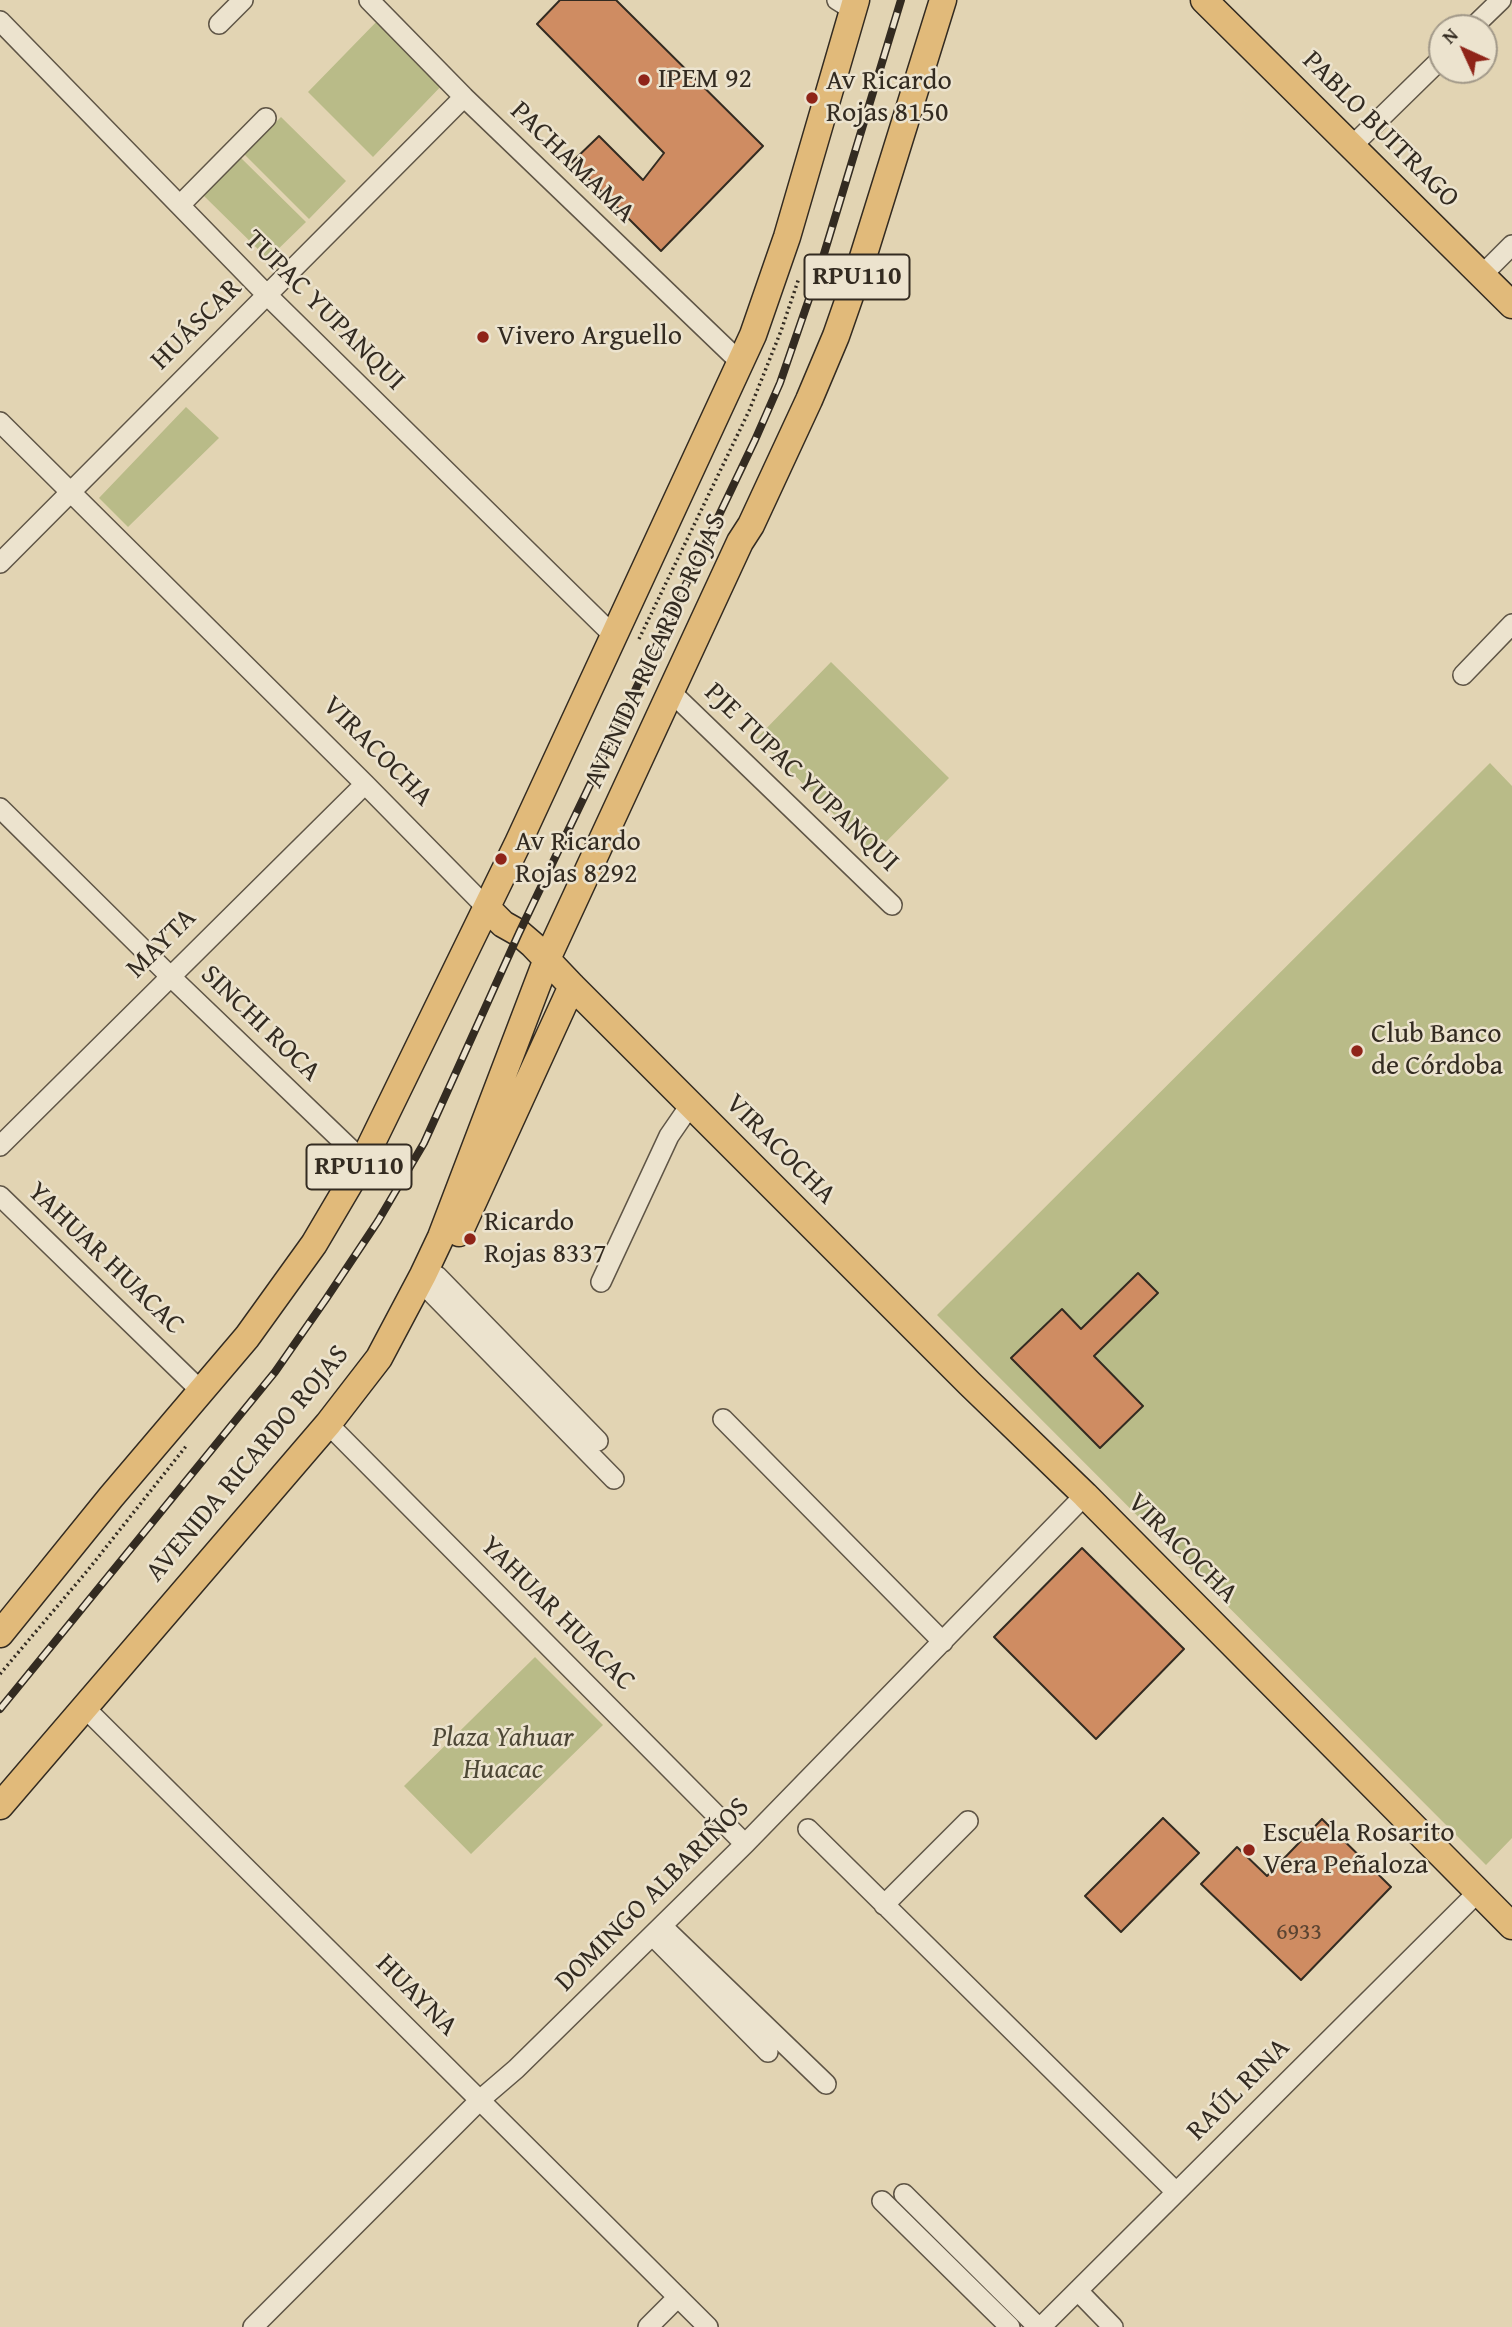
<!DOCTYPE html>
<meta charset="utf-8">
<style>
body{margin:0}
#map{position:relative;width:1512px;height:2327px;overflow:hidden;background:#e2d4b3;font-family:"Gentium Book Plus",serif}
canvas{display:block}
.north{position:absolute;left:1428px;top:14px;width:70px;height:70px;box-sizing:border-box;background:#ece3ce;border:2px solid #a29989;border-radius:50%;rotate:315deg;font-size:19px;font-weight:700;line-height:28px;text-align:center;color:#332b21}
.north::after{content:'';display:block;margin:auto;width:24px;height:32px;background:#8f2418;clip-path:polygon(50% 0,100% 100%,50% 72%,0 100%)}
</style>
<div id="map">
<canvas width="1512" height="2327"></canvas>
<div class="north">N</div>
</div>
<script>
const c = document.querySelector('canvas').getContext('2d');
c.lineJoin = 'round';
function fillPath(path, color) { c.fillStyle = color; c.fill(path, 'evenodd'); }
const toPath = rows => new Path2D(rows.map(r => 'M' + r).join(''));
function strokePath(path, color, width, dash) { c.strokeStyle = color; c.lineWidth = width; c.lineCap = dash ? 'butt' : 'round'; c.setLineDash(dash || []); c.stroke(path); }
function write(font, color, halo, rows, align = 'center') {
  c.font = font + ' "Gentium Book Plus",serif'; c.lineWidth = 5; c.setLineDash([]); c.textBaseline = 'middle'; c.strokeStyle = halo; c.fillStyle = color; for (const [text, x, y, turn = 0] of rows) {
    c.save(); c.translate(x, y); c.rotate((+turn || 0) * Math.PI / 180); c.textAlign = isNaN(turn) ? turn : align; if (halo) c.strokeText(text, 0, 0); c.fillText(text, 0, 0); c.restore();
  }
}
fillPath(toPath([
 [382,16,447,80,373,157,308,92],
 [281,117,346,181,309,219,244,154],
 [240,157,306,222,268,259,203,195],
 [186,407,219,438,128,527,99,498],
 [831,662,949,778,874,854,757,738],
 [1490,763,1512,786,1512,1838,1486,1865,937,1315],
 [535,1657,603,1725,471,1854,404,1786]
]), '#b9bb88');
const building = toPath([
 [560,0,616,0,763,146,661,251,572,162,599,136,643,180,664,153,537,24,560,0],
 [1138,1273,1158,1293,1094,1356,1143,1406,1100,1448,1011,1358,1062,1309,1081,1329,1138,1273],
 [1082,1548,1184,1649,1096,1739,994,1637,1082,1548],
 [1163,1818,1199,1853,1121,1932,1085,1896,1163,1818],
 [1322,1819,1391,1887,1301,1980,1201,1884,1237,1847,1267,1876,1322,1819]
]);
fillPath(building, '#cf8c62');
strokePath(building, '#332b21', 2);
const minor = toPath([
 [369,0,464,97,740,362],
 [837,0,853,10],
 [0,21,267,295,614,636],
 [219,24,243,0],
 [1472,28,1501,0],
 [1352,146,1442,58],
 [180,205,266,118],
 [1482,275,1512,245],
 [0,422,365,784,487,908],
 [0,563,464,97],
 [1463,675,1512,624],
 [670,691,892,905],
 [0,808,170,976,363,1161],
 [0,1146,365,784],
 [0,1196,201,1391],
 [437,1276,598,1441],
 [601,1282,669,1136,691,1104],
 [429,1290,614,1479],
 [723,1419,943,1642],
 [328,1424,745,1844],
 [84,1707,708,2327],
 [808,1829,1176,2192],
 [884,1905,968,1821],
 [662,1926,826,2084],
 [653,1936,768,2052],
 [904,2194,1038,2327],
 [882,2201,1010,2327],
 [1078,2291,1113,2327],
 [253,2327,481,2099,516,2069,745,1844,1085,1495],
 [648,2327,678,2297],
 [1041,2327,1477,1893]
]);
const major = toPath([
 [1204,0,1512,305],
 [487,908,503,924,519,933,533,945,572,986,970,1384,1085,1495,1512,1926],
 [459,1233,572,986],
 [0,1634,111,1497,247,1337,314,1244,363,1161,518,843,753,335,787,237,856,0],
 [0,1806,328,1424,379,1358,423,1275,441,1237,547,959,740,542,751,525,809,400,836,336,859,270,943,0]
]);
strokePath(minor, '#5f5546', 22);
strokePath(major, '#332b21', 29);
strokePath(toPath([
 [639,639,749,411,781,331,799,278],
 [0,1674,88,1570,187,1445]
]), '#332b21', 3.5, [2, 3.5]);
strokePath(minor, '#ece3ce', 19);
strokePath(major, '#e1ba7a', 26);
const rail = toPath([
 [0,1709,275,1372,326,1299,378,1221,424,1143,519,933,755,440,780,383,820,267,901,0]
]);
strokePath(rail, '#332b21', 8);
strokePath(rail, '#ece3ce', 5, [16]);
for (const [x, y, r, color] of [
 [644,80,7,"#8f2418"],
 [812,98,7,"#8f2418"],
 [483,337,7,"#8f2418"],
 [501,859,7,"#8f2418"],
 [1357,1051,7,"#8f2418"],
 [470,1239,7,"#8f2418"],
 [1249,1850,7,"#8f2418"]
]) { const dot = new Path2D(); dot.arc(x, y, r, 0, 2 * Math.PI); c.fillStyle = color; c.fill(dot); strokePath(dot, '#ece3ce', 2.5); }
write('24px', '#5a4331', null, [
 ["6933",1299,1933]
]);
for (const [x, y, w] of [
 [857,277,105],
 [359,1167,105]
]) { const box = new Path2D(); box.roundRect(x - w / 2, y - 22.5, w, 45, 5); c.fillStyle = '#ece3ce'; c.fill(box); strokePath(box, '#332b21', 2); }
write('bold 26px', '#332b21', null, [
 ["RPU110",857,277],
 ["RPU110",359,1167]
]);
write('28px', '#332b21', '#ece3ce', [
 ["IPEM 92",658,80],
 ["Av Ricardo",826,82],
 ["Rojas 8150",826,114],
 ["Vivero Arguello",497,337],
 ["Av Ricardo",515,843],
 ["Rojas 8292",515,875],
 ["Club Banco",1371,1035],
 ["de Córdoba",1371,1067],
 ["Ricardo",484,1223],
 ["Rojas 8337",484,1255],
 ["Escuela Rosarito",1263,1834],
 ["Vera Peñaloza",1263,1866]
], 'left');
write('28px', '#332b21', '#ece3ce', [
 ["PABLO BUITRAGO",1380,130,45],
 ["PACHAMAMA",572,163,44],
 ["TUPAC YUPANQUI",324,311,45],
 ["HUÁSCAR",197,325,-45],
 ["AVENIDA RICARDO ROJAS",656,651,-65],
 ["VIRACOCHA",377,752,45],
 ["PJE TUPAC YUPANQUI",801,778,44],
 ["MAYTA",162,944,-45],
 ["SINCHI ROCA",260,1024,44],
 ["VIRACOCHA",780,1150,45],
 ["YAHUAR HUACAC",105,1259,44],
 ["AVENIDA RICARDO ROJAS",248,1464,-50],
 ["VIRACOCHA",1182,1549,45],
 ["YAHUAR HUACAC",557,1614,45],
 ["DOMINGO ALBARIÑOS",653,1895,-45],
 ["HUAYNA",416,1996,45],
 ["RAÚL RINA",1239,2090,-45]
]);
write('italic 28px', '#4e4836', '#ece3ce', [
 ["Plaza Yahuar",503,1739],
 ["Huacac",503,1771]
]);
</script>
